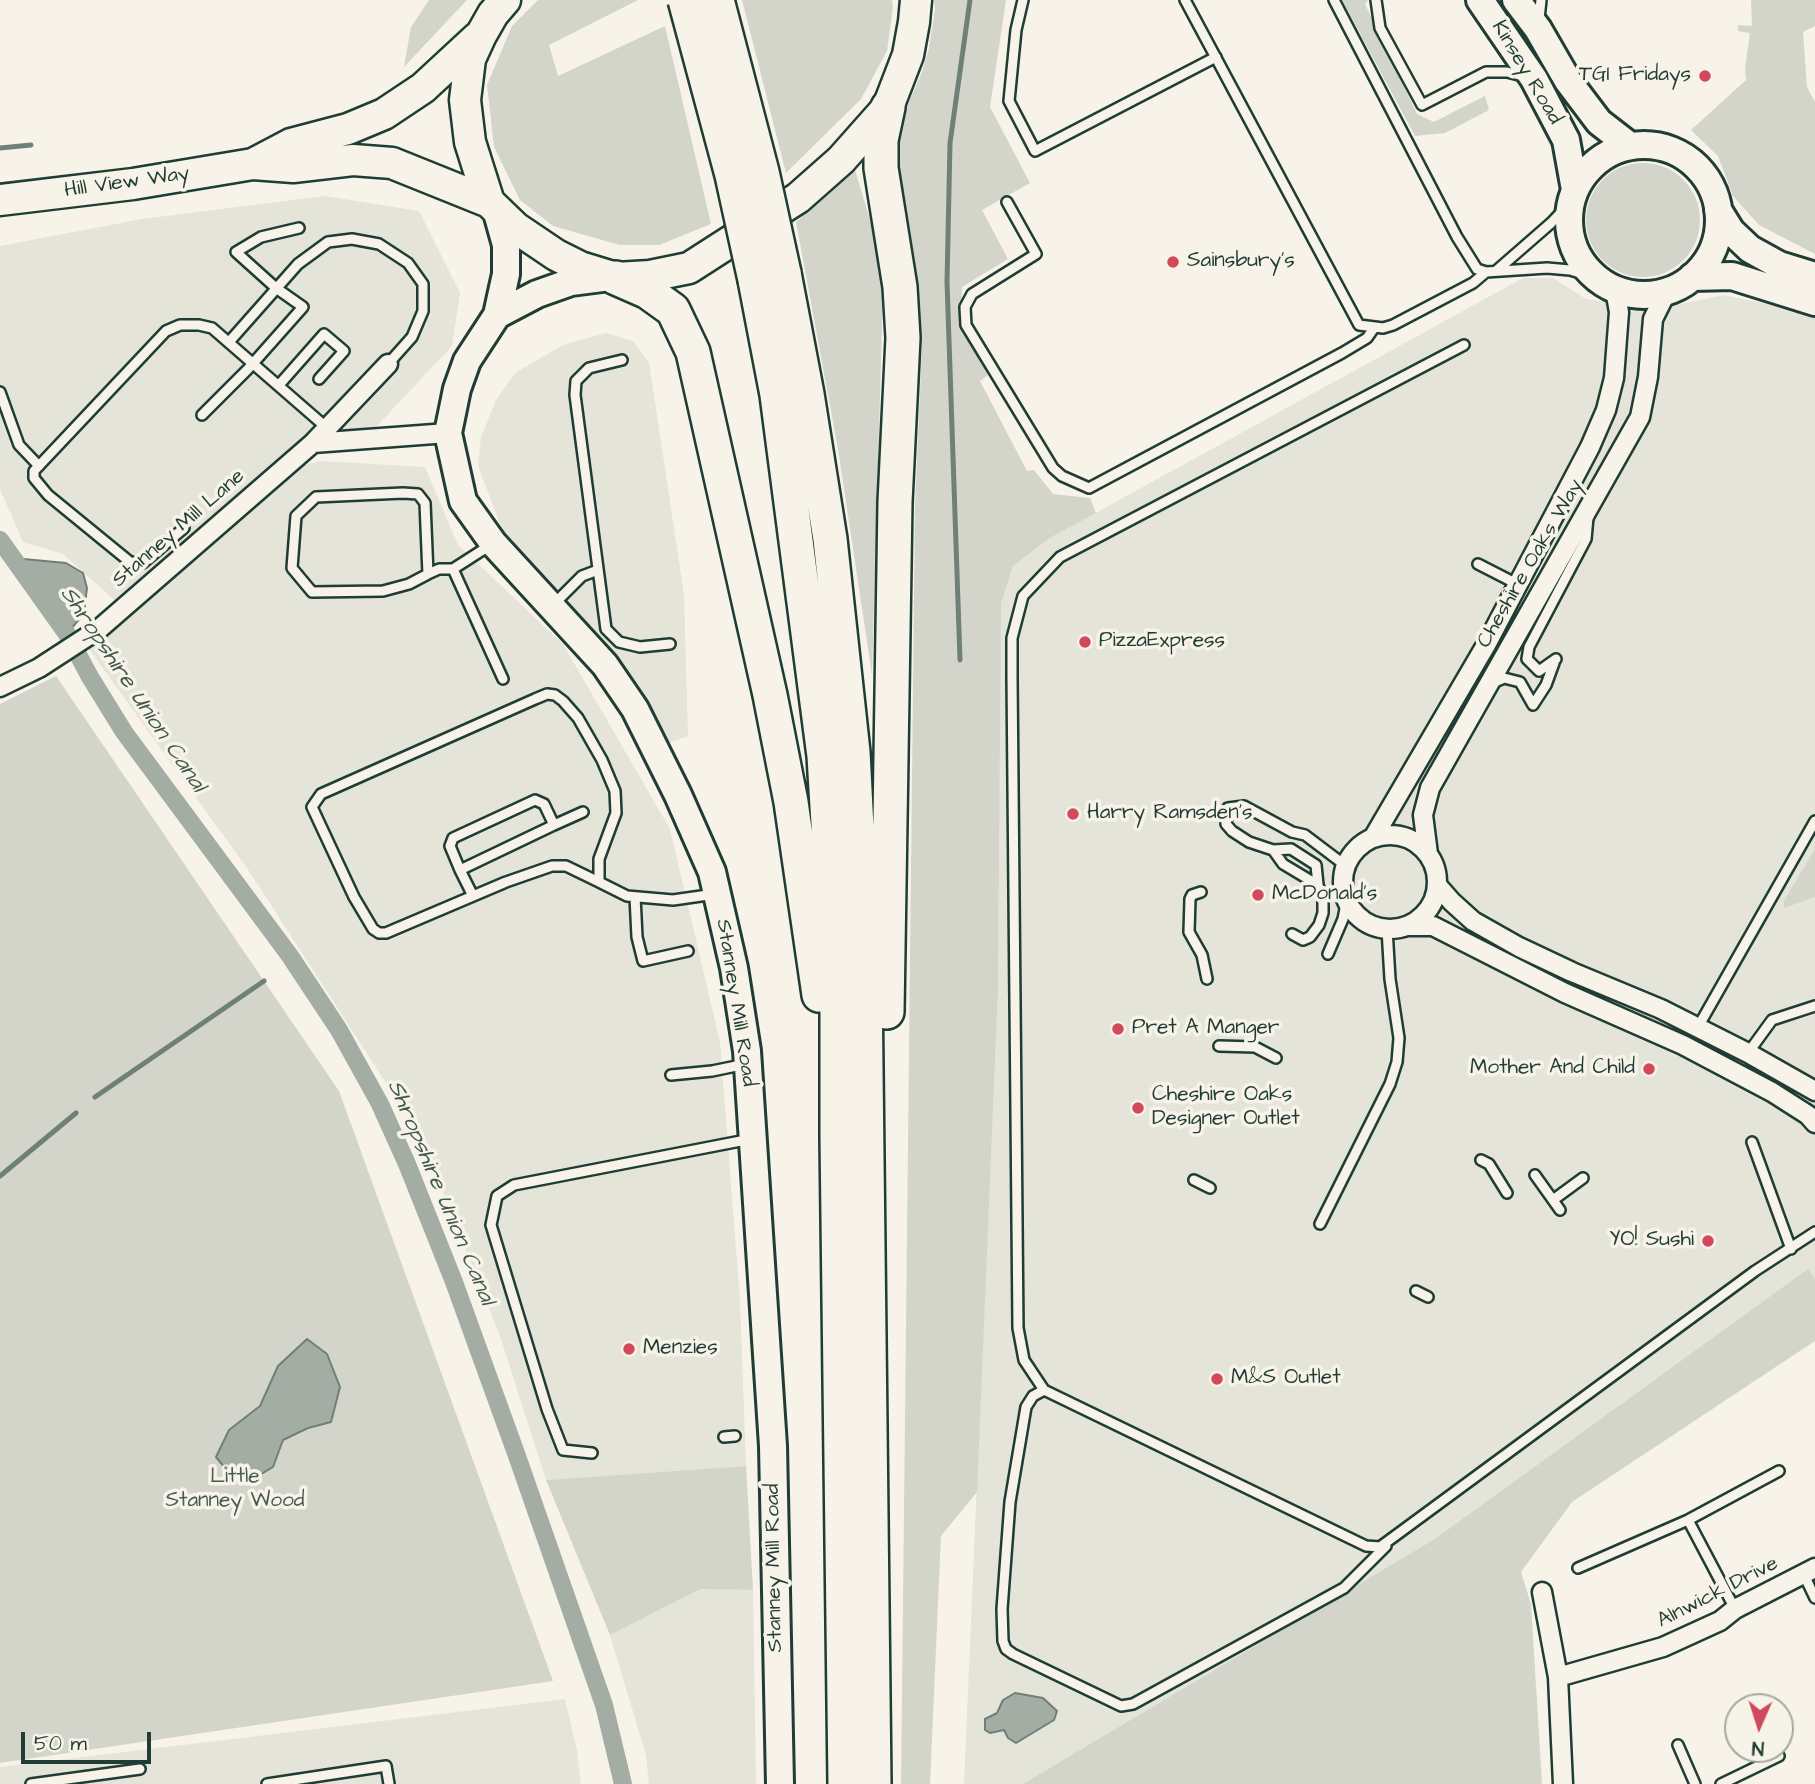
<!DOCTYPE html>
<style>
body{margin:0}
#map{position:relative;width:1815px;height:1784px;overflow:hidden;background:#f7f3e8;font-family:"Architects Daughter",sans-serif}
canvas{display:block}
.north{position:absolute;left:1724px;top:1693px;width:70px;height:70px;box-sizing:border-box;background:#f7f3e8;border:2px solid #a1aaa0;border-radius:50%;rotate:183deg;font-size:19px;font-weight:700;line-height:28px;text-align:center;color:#1f3d34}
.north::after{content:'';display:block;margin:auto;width:24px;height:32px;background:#d1495b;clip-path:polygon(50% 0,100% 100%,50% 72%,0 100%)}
.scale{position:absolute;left:21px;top:1732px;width:130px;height:32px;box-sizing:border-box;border:4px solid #1f3d34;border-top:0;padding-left:9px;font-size:21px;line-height:24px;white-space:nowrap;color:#1f3d34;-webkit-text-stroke:5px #f7f3e8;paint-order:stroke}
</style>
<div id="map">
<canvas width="1815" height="1784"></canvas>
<div class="north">N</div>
<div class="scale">50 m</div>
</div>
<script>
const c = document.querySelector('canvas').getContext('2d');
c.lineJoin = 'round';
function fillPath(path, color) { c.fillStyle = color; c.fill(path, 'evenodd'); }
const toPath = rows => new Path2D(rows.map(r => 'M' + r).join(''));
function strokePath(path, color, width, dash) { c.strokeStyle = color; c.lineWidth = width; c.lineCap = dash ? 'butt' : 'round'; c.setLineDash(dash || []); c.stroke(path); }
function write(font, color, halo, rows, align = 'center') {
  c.font = font + ' "Architects Daughter",sans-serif'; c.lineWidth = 7; c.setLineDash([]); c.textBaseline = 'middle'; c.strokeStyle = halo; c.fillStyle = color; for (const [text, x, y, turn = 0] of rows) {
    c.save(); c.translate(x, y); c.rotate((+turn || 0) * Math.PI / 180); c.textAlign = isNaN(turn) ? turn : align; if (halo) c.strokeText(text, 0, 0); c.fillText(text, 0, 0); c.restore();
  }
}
fillPath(toPath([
 [325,196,419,211,460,293,452,346,374,429,301,439,139,584,114,600,63,554,23,542,0,489,0,246,142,219],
 [1523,278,1553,278,1586,299,1636,306,1661,308,1724,295,1815,314,1815,1340,1027,1784,964,1784,998,992,1000,632,1001,604,1013,566,1050,538],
 [606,333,633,341,649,362,684,595,688,736,664,745,507,542,478,466,481,437,496,400,515,373,563,345],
 [321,461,425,467,458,545,563,644,670,829,720,1042,740,1301,746,1466,546,1480,500,1336,421,1137,247,868,89,649,296,467],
 [701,1589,753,1590,756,1784,649,1784,646,1755,610,1635],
 [565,1699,577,1751,581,1784,0,1784,0,1767]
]), '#e5e4d9');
fillPath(toPath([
 [429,0,467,0,404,67,411,27],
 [538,0,638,0,549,45,558,76,665,26,711,224,659,245,620,245,553,226,520,200,494,147,487,85,512,26],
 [742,0,892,0,893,7,887,51,861,99,786,173],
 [934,0,1006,0,990,107,1030,183,982,210,1008,259,962,287,961,325,988,375,980,381,1027,471,1034,470,1053,494,1090,498,1096,513,1050,538,1013,566,1001,604,998,992,977,1492,941,1536,930,1784,901,1784,915,503,922,347,910,228,896,173,896,132,922,72,929,48,935,10],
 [1342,0,1368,0,1365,4,1417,114,1434,122,1485,96,1489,110,1445,133,1415,136],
 [1751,0,1815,0,1815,26,1803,32,1807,87,1815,102,1815,254,1759,225,1733,196,1718,156,1691,130,1746,80,1745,68,1750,33,1738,31,1738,25,1752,26],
 '1586 220a57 57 0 1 1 114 0a57 57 0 1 1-114 0Z',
 [855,170,874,233,883,292,872,675,838,449,796,222],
 [56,676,339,1091,553,1681,0,1763,0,704],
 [1815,849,1815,897,1784,908,1784,901],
 [1808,1269,1815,1279,1815,1341,1572,1502,1521,1572,1531,1604,1542,1784,1023,1784,1435,1539],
 [746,1466,753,1590,701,1589,610,1635,546,1480]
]), '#d3d5ca');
const water = toPath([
 [13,558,66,563,83,573,87,588,84,613,67,634,13,558],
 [307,1339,327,1354,340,1387,331,1422,308,1428,283,1440,273,1467,253,1479,229,1473,216,1457,229,1430,260,1406,278,1366,307,1339],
 [1015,1693,1043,1698,1057,1711,1054,1720,1016,1743,1008,1738,1004,1730,990,1733,985,1730,985,1719,997,1713,1003,1700,1015,1693]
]);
fillPath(water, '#a4ada3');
strokePath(water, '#6f8077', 2);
strokePath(toPath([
 [0,148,31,145],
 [960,660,947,282,950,143,970,0],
 [95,1097,264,981],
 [0,1176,76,1113]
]), '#6f8077', 5);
strokePath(toPath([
 [0,540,67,634,90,677,124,732,290,956,339,1030,380,1104,407,1164,454,1282,517,1456,604,1705,623,1784]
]), '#a4ada3', 18);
const lane = toPath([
 [1023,0,1016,30,1009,101,1035,151,1216,57],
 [1185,0,1359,325,1383,328,1393,325,1473,283,1486,272],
 [1334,0,1457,237,1477,269,1486,272,1547,268,1570,270,1597,278],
 [1376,0,1380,28,1422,105,1486,72,1507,72,1523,76],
 [1539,19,1541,0],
 [1007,202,1036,254,972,294,965,307,966,325,1053,468,1062,476,1089,488,1342,353,1367,338,1374,328],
 [1496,271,1551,223,1570,203],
 [229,342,298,264,328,242,352,239,379,244,408,263,423,284,423,311,412,337,388,364],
 [1464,345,1060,557,1023,596,1012,638,1012,677,1018,1328,1024,1360,1044,1390,1366,1546,1380,1547,1755,1271,1815,1232],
 [622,360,589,368,576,381,575,395,606,629,619,642,640,647,670,644],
 [279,385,324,334,344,351,319,379],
 [0,392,19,445,39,466],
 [202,415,248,369,303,307,276,288,236,252,261,237,299,228],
 [184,528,143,563,130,562,48,495,34,478,34,471,166,331,180,325,199,325,212,328,327,428],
 [1478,564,1519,585],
 [453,569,503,679],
 [428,574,425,503,418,494,403,493,316,497,296,516,292,568,312,592,383,591,409,584,428,574,439,569,453,569,492,544],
 [554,604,582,576,598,570],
 [1556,659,1539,671,1527,659,1529,647,1586,539,1588,517],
 [1490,684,1504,678,1520,682,1533,705,1546,685,1554,663],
 [554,825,583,812],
 [1273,850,1291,849,1316,865,1318,885],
 [460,870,554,825,544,804,535,800,453,838,450,846,460,870,473,896],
 [599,882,566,866,552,866,506,882,386,933,379,933,373,929,354,897,312,807,321,794,535,699,547,694,555,695,563,701,578,718,602,760,615,791,616,813,599,859,599,882,627,896,673,900,715,894],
 [1201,892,1192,895,1190,899,1189,932,1202,955,1207,979],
 [635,897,637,937,643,961,688,951],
 [1292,934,1303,940,1310,937,1319,925,1323,913,1323,899,1318,885,1283,864,1273,850,1249,842,1232,831,1226,824,1228,808,1244,806,1292,832,1305,835,1346,866],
 [1328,954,1343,919,1347,899],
 [1698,1027,1815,821],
 [1219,1046,1255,1047,1276,1058],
 [1748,1053,1772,1020,1815,1006],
 [671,1075,712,1071,746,1064],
 [1752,1142,1791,1249],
 [1481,1160,1489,1164,1507,1193],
 [1535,1175,1560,1210],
 [1194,1180,1210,1188],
 [1553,1200,1583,1178],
 [1320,1224,1390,1084,1397,1062,1399,1038,1390,979,1387,929],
 [1416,1291,1428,1297],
 [1044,1390,1033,1396,1026,1407,1010,1502,1002,1609,1003,1641,1006,1649,1013,1654,1121,1706,1133,1704,1344,1588,1386,1546],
 [724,1437,735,1436],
 [592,1453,563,1450,547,1409,491,1225,497,1196,514,1185,751,1139],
 [1578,1568,1688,1520],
 [1804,1575,1815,1598],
 [1735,1609,1688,1520,1779,1471],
 [1678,1745,1695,1784],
 [31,1784,140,1769],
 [267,1784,386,1766,389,1784],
 [1721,1784,1779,1756]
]);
const street = toPath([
 [313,443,448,433],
 [0,687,39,668,99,629,313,443,388,364],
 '1343 882a47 47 0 1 1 94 0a47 47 0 1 1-94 0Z',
 [1373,838,1486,645,1590,447,1606,410,1614,378,1619,312,1615,290],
 [1428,854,1423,815,1430,788,1640,417,1648,377,1653,319,1667,291],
 [1437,885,1452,902,1473,921,1519,947,1572,972,1661,1009,1748,1053,1815,1091],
 [1407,926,1433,926,1565,993,1683,1045,1772,1092,1808,1115,1815,1123],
 [1542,1592,1558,1677,1563,1784],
 [1558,1677,1663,1647,1720,1621,1735,1609,1815,1568]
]);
const secondary = toPath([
 [1480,0,1534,79,1566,140,1575,190],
 [1516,0,1538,29,1568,81,1599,122,1630,146],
 '1569 220a75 75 0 1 1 150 0a75 75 0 1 1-150 0Z',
 [496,209,506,245,506,274,497,315,467,361,457,389,448,433,463,501,493,543,605,665,635,709,678,795,712,872,734,968,747,1051,773,1446,780,1784],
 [1718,210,1731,231,1750,249,1779,265,1815,276],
 [1692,277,1732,276,1815,302],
 [497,315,537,294,571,282,610,277]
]);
const primary = toPath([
 [505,0,493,14,481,35,470,59,465,100,470,142,489,202,516,228,556,255,580,267,616,278,650,276,689,268,798,198,841,160,888,107,908,55,914,22,916,0],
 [253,164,291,144,348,129,384,114,423,88,477,38],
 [0,200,133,184,253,164,293,167,353,160,392,163,489,202]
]);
const highway = toPath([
 [784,273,807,394,830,539,853,752,865,979,874,1784],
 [616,278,648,292,673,310,693,352,770,695,791,802,819,995],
 [755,280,777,395,824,756,837,975,837,1137,845,1784],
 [887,1012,895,502,903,338,900,287,881,168,881,140,888,107]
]);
strokePath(lane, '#1f3d34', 14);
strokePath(street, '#1f3d34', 23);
strokePath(secondary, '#1f3d34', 32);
strokePath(primary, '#1f3d34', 35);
strokePath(highway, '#1f3d34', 38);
strokePath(lane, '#f7f3e8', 9);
strokePath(street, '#f7f3e8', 18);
strokePath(secondary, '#f7f3e8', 26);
strokePath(primary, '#f7f3e8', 30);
strokePath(highway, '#f7f3e8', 33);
const highwayBridge = toPath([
 [685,0,732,175,755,280],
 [717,0,762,172,784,273]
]);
strokePath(highwayBridge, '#1f3d34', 38, []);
strokePath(highwayBridge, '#f7f3e8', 33);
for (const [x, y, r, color] of [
 [1705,76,7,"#d1495b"],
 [1173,262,7,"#d1495b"],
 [1085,642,7,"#d1495b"],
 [1073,814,7,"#d1495b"],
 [1258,895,7,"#d1495b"],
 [1118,1029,7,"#d1495b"],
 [1649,1069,7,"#d1495b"],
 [1138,1108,7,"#d1495b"],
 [1708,1241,7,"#d1495b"],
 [629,1349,7,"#d1495b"],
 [1217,1379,7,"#d1495b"]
]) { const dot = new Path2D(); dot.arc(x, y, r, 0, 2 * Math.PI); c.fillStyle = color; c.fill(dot); strokePath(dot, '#f7f3e8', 2.5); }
write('21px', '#1f3d34', '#f7f3e8', [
 ["Kinsey Road",1526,73,59],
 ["Hill View Way",127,183,-8],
 ["Stanney Mill Lane",179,529,-41],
 ["Cheshire Oaks Way",1531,564,-60],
 ["Stanney Mill Road",735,1003,81],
 ["Stanney Mill Road",775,1568,-91],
 ["Alnwick Drive",1718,1593,-27]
]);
write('21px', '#1f3d34', '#f7f3e8', [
 ["TGI Fridays",1691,76,"right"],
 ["Sainsbury's",1187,262],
 ["PizzaExpress",1099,642],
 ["Harry Ramsden's",1087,814],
 ["McDonald's",1272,895],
 ["Pret A Manger",1132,1029],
 ["Mother And Child",1635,1069,"right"],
 ["Cheshire Oaks",1152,1096],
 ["Designer Outlet",1152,1120],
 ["YO! Sushi",1694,1241,"right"],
 ["Menzies",643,1349],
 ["M&S Outlet",1231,1379]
], 'left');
write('21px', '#435b52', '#f7f3e8', [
 ["Little",235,1478],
 ["Stanney Wood",235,1502]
]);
write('italic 23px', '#405950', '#f7f3e8', [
 ["Shropshire Union Canal",132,690,56],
 ["Shropshire Union Canal",440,1193,67]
]);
</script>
